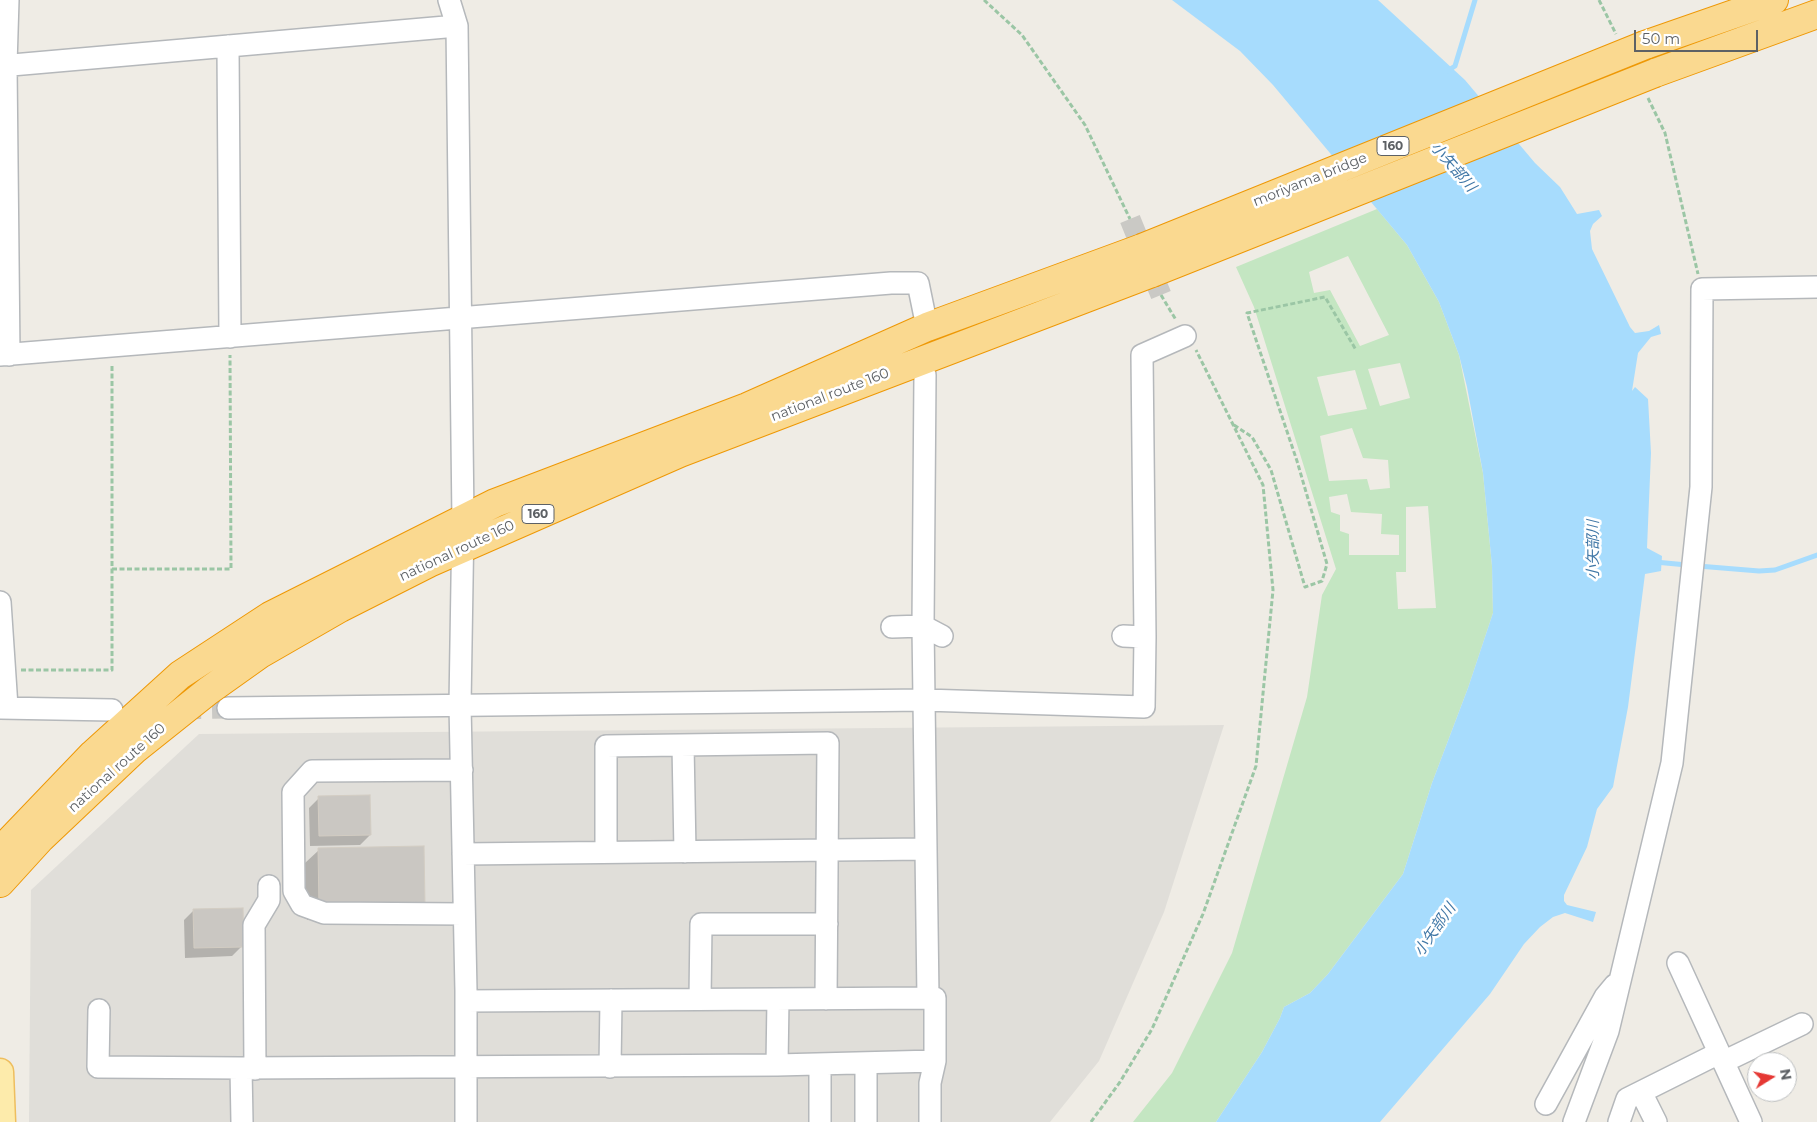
<!DOCTYPE html>
<meta charset="utf-8">
<style>
body{margin:0}
#map{position:relative;width:1817px;height:1122px;overflow:hidden;background:#efece5;font-family:Montserrat,sans-serif}
canvas{display:block}
.north{position:absolute;left:1747px;top:1052px;width:50px;height:50px;box-sizing:border-box;background:#fff;border:1px solid #bec0c1;border-radius:50%;rotate:80deg;font-size:14px;font-weight:700;line-height:20px;text-align:center;color:#5d6165}
.north::after{content:'';display:block;margin:auto;width:18px;height:22px;background:#e53834;clip-path:polygon(50% 0,100% 100%,50% 72%,0 100%)}
.scale{position:absolute;left:1634px;top:30px;width:124px;height:22px;box-sizing:border-box;border:2px solid #5d6165;border-top:0;padding-left:6px;font-size:15px;line-height:18px;white-space:nowrap;color:#5d6165;-webkit-text-stroke:4px #fff;paint-order:stroke}
</style>
<div id="map">
<canvas width="1817" height="1122"></canvas>
<div class="north">N</div>
<div class="scale">50 m</div>
</div>
<script>
const c = document.querySelector('canvas').getContext('2d');
c.lineJoin = 'round';
function fillPath(path, color) { c.fillStyle = color; c.fill(path, 'evenodd'); }
const toPath = rows => new Path2D(rows.map(r => 'M' + r).join(''));
function strokePath(path, color, width, dash) { c.strokeStyle = color; c.lineWidth = width; c.lineCap = dash ? 'butt' : 'round'; c.setLineDash(dash || []); c.stroke(path); }
function write(font, color, halo, rows, align = 'center') {
  c.font = font + ' Montserrat,"Noto Sans JP",sans-serif'; c.lineWidth = 5; c.setLineDash([]); c.textBaseline = 'middle'; c.strokeStyle = halo; c.fillStyle = color; for (const [text, x, y, turn = 0] of rows) {
    c.save(); c.translate(x, y); c.rotate((+turn || 0) * Math.PI / 180); c.textAlign = isNaN(turn) ? turn : align; if (halo) c.strokeText(text, 0, 0); c.fillText(text, 0, 0); c.restore();
  }
}
fillPath(toPath([
 [1224,725,1164,912,1099,1061,1050,1122,29,1122,31,890,199,734]
]), '#e0ded9');
fillPath(toPath([
 [1377,209,1407,245,1439,302,1459,355,1483,473,1492,566,1493,613,1468,688,1432,783,1403,874,1328,974,1310,993,1284,1007,1280,1018,1262,1052,1216,1122,1133,1122,1172,1073,1232,953,1307,697,1322,595,1336,569,1254,307,1236,267],
 [1348,256,1389,335,1360,346,1330,290,1314,293,1309,272],
 [1400,363,1410,398,1380,406,1368,369],
 [1355,370,1367,409,1328,416,1317,377],
 [1352,428,1363,458,1388,460,1390,488,1370,490,1367,479,1329,481,1320,436],
 [1347,494,1351,512,1382,514,1381,534,1399,535,1399,555,1349,555,1349,534,1340,531,1340,515,1331,512,1329,497],
 [1428,506,1436,608,1398,609,1396,572,1406,572,1406,507]
]), '#c4e6c2');
fillPath(toPath([
 [1172,0,1378,0,1465,80,1535,163,1560,187,1577,214,1599,210,1602,216,1593,224,1590,231,1592,249,1630,327,1635,333,1649,331,1659,325,1661,334,1651,337,1638,353,1632,391,1635,387,1648,399,1651,453,1647,548,1662,556,1661,571,1645,574,1628,707,1613,787,1597,809,1587,847,1564,895,1564,901,1567,905,1596,912,1593,922,1565,913,1553,917,1540,927,1524,944,1490,994,1380,1122,1216,1122,1262,1052,1280,1018,1284,1007,1310,993,1328,974,1403,874,1432,783,1468,688,1493,613,1492,566,1483,473,1467,387,1459,355,1439,302,1407,245,1273,85,1240,51]
]), '#a7dcfd');
fillPath(toPath([
 [319,798,370,835,360,845,310,846,309,808],
 [319,850,410,918,307,920,305,863],
 [194,910,242,946,232,956,185,958,184,920]
]), '#0003');
strokePath(toPath([
 [1446,72,1455,66,1475,0],
 [1655,562,1687,565],
 [1698,566,1759,571,1775,570,1817,555]
]), '#a7dcfd', 5);
const building = toPath([
 [370,795,371,835,319,836,318,796,370,795],
 [424,846,425,905,319,907,318,848,424,846],
 [243,908,244,947,194,948,193,909,243,908]
]);
fillPath(building, '#cac7c2');
strokePath(building, '#d3cdc3', 1);
strokePath(toPath([
 [1130,219,1161,295],
 [180,709,228,708]
]), '#cac9c5', 21, [21, 11]);
const minor = toPath([
 [8,0,6,65,9,355],
 [449,0,457,26,463,520,460,705,466,991,466,1122],
 [228,46,230,337],
 [0,66,457,26],
 [0,355,891,283,918,283,927,327],
 [0,602,7,707],
 [892,627,923,626,942,636],
 [1145,637,1142,355,1185,336],
 [0,708,112,710],
 [228,708,925,700,1144,707,1145,637,1123,636],
 [683,745,685,852],
 [462,770,312,771,293,792,294,891,302,905,324,913,464,914],
 [606,852,606,746,828,743,826,999],
 [463,854,926,849],
 [1678,963,1751,1122],
 [700,999,701,924,827,924],
 [778,999,777,1065,935,1061,935,998,928,998],
 [466,1001,928,998,923,626,925,375,916,361],
 [99,1010,98,1067,241,1068],
 [1723,1062,1802,1024],
 [866,1063,866,1122],
 [820,1064,820,1122],
 [610,1067,611,1000],
 [255,1069,254,925,269,900,269,886],
 [1641,1092,1656,1122],
 [1546,1104,1605,997,1615,985],
 [242,1122,241,1068,777,1065],
 [930,1122,930,1083,935,1061],
 [1574,1122,1608,1031,1672,763,1701,487,1702,289,1817,287],
 [1619,1122,1627,1099,1719,1053]
]);
const major = toPath([
 [0,1072,2,1122]
]);
const highway = toPath([
 [1645,45,1774,0],
 [1655,73,1817,14],
 [0,851,93,754,180,675,270,616,495,503,747,407,927,327,1142,248],
 [0,883,41,838,134,750,208,691,260,654,340,608,429,563,680,453,1152,273]
]);
strokePath(minor, '#b5b8bb', 24);
strokePath(major, '#eebe5e', 29);
strokePath(highway, '#ee9805', 30);
strokePath(toPath([
 [984,0,1022,35,1085,125,1130,219],
 [1599,0,1616,34],
 [1648,98,1665,133,1698,274],
 [1161,295,1176,320],
 [1234,425,1252,437,1271,470,1305,587,1322,581,1327,564,1297,461,1247,313,1325,297,1356,350],
 [112,569,231,569,230,355],
 [21,670,112,670,112,364],
 [1091,1122,1120,1082,1152,1029,1203,914,1256,766,1273,590,1263,485,1196,350]
]), '#9bc6a5', 3, [5, 2.5]);
strokePath(minor, '#fff', 21);
strokePath(major, '#fdebab', 26);
strokePath(highway, '#fad990', 28);
const highwayBridge = toPath([
 [1142,248,1645,45],
 [1152,273,1655,73]
]);
strokePath(highwayBridge, '#ee9805', 30, []);
strokePath(highwayBridge, '#fad990', 28);
for (const [x, y, w] of [
 [1393,146,32],
 [538,514,32]
]) { const box = new Path2D(); box.roundRect(x - w / 2, y - 9.5, w, 19, 4); c.fillStyle = '#fff'; c.fill(box); strokePath(box, '#5d6165', 1); }
write('bold 12px', '#5d6165', null, [
 ["160",1393,146],
 ["160",538,514]
]);
write('14px', '#5d6165', '#fff', [
 ["moriyama bridge",1310,180,-22],
 ["national route 160",830,395,-21],
 ["national route 160",457,551,-25],
 ["national route 160",117,768,-42]
]);
write('italic 15px', '#4178a7', '#fff', [
 ["小矢部川",1453,167,49],
 ["小矢部川",1594,550,-90],
 ["小矢部川",1435,930,-55]
]);
</script>
